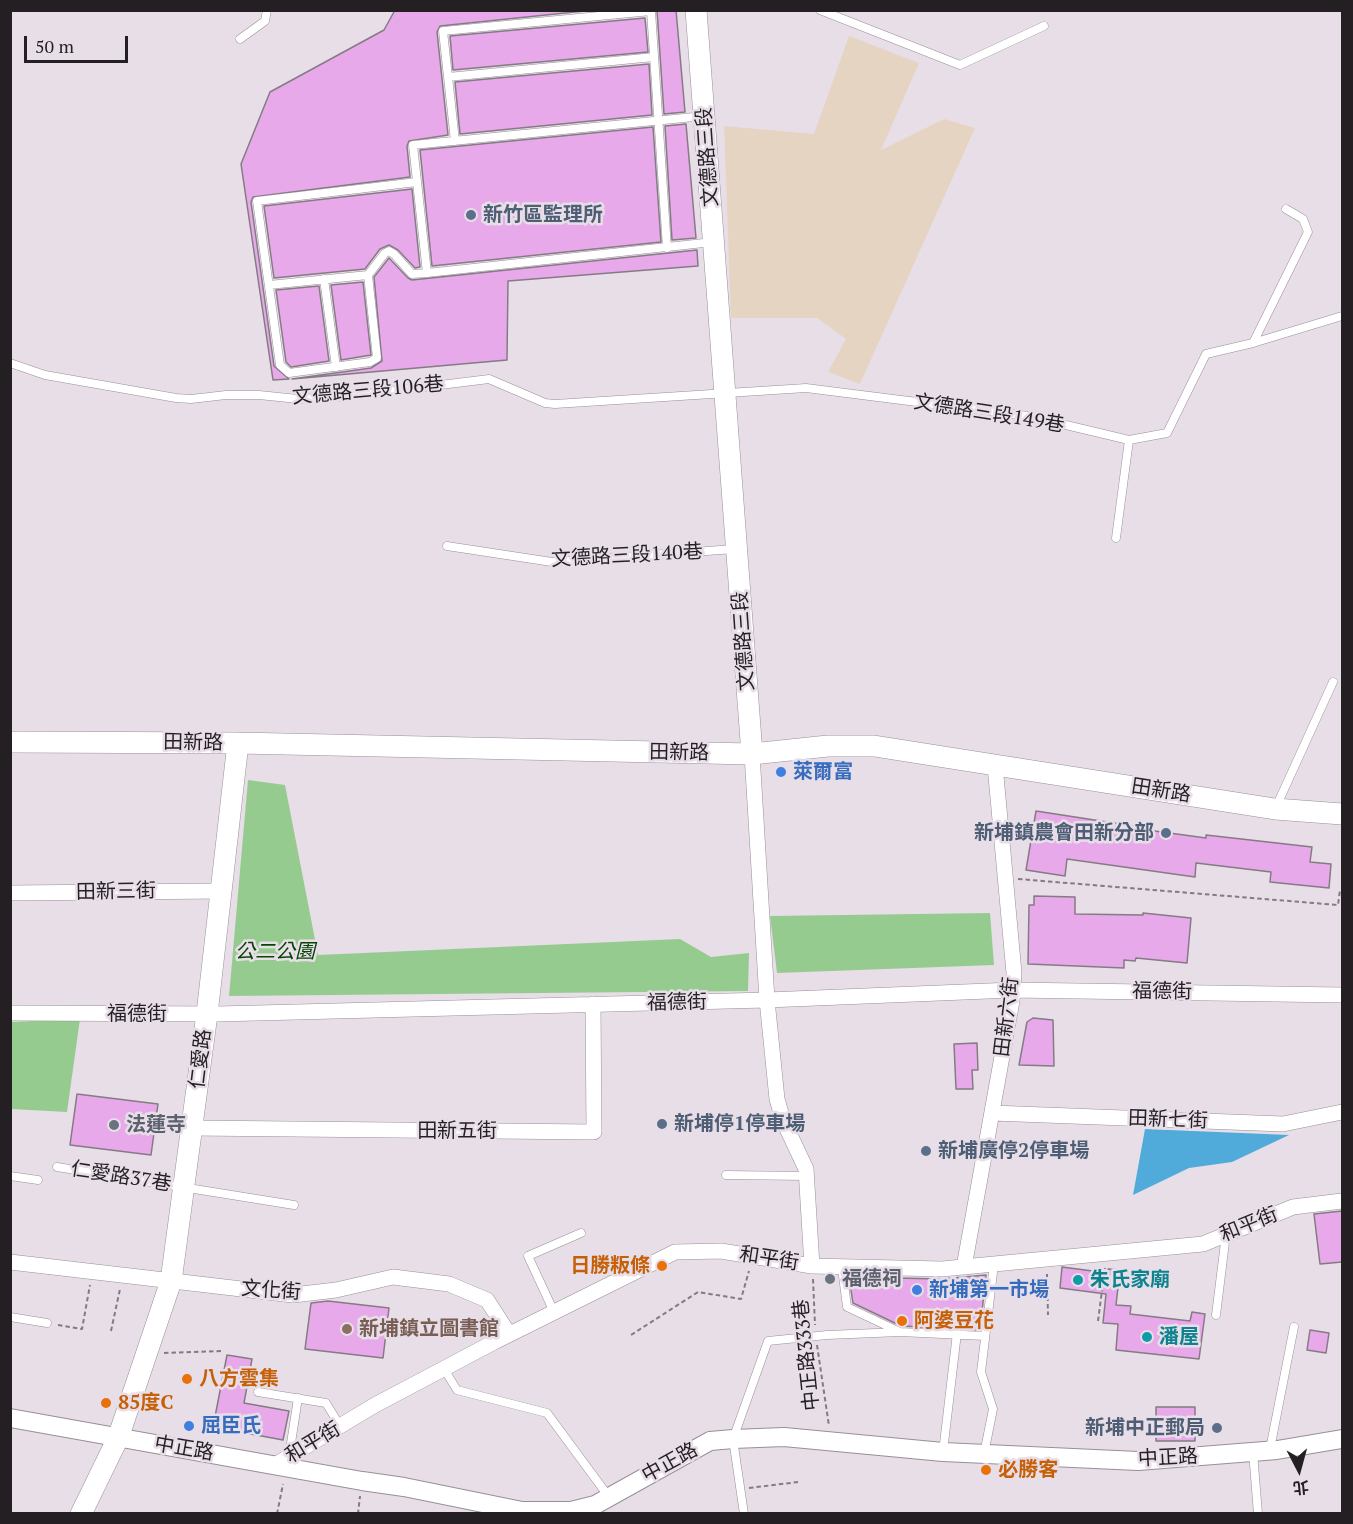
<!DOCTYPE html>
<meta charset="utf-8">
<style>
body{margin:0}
#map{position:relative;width:1353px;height:1524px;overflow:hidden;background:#e8dee8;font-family:"PT Serif","Noto Sans TC",serif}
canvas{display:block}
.frame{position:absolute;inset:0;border:12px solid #231f23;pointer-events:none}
.north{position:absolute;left:1269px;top:1440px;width:60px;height:60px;-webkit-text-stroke:4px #e8dee8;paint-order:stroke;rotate:174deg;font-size:16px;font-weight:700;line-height:24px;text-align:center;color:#231f23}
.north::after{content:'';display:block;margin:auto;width:21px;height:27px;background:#231f23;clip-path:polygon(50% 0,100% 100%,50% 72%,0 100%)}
.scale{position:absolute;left:24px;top:36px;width:104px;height:27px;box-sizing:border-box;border:3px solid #231f23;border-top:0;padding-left:8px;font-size:18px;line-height:21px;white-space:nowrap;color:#231f23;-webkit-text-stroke:4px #e8dee8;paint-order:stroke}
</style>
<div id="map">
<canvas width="1353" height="1524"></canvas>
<div class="frame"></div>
<div class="north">北</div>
<div class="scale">50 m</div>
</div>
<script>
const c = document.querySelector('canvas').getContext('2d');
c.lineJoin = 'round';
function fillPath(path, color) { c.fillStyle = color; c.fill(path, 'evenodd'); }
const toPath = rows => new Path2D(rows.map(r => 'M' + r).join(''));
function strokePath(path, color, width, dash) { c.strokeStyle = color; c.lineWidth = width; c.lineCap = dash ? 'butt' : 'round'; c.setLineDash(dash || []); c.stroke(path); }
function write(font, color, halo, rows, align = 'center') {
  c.font = font + ' "PT Serif","Noto Sans TC",serif'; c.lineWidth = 5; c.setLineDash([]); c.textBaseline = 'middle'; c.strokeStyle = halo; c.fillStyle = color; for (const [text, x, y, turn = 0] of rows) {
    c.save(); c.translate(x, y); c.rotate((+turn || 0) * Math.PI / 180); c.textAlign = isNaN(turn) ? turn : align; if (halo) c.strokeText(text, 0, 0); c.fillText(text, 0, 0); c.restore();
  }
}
fillPath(toPath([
 [849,36,919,63,881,150,944,119,975,128,860,384,828,372,846,339,817,318,731,318,724,126,814,134]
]), '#e6d4c3');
fillPath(toPath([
 [248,780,285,785,318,955,680,939,711,957,749,953,748,991,229,996],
 [990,913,994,965,777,973,770,916],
 [80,1019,67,1112,11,1109,10,1022]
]), '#96cb90');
fillPath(toPath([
 [1145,1129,1289,1135,1232,1162,1189,1168,1133,1195]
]), '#50abda');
const building = toPath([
 [395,10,594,10,440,26,437,32,448,135,409,141,407,146,410,177,253,197,251,202,274,366,289,379,273,380,241,164,270,92,384,30,395,10],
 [657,10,676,10,685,112,664,114,657,10],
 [645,18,648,52,453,70,450,36,645,18],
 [649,64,652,115,460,134,455,82,649,64],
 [686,124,696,238,672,240,665,126,686,124],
 [653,127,661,242,432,266,420,150,653,127],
 [412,189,420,267,415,268,398,250,389,245,380,249,365,269,274,278,264,206,412,189],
 [697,250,698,266,508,281,507,360,292,379,371,368,382,361,374,277,389,258,408,278,412,280,697,250],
 [363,282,371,355,341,360,331,285,363,282],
 [319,286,329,361,291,367,286,362,276,290,319,286],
 [1036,811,1140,827,1140,829,1206,838,1206,835,1312,847,1310,862,1331,864,1329,888,1270,882,1271,872,1196,863,1195,877,1067,859,1065,876,1026,870,1036,811],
 [1034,896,1075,897,1075,914,1143,915,1143,913,1191,918,1187,963,1136,958,1135,961,1124,960,1124,968,1028,964,1029,905,1034,905,1034,896],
 [1033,1018,1053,1020,1054,1066,1019,1065,1027,1022,1033,1018],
 [977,1043,978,1070,972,1070,973,1089,956,1089,954,1044,977,1043],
 [77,1094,158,1104,151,1155,70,1145,77,1094],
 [1342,1211,1342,1262,1320,1264,1314,1214,1342,1211],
 [1062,1267,1108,1273,1108,1269,1120,1270,1116,1305,1131,1306,1130,1314,1190,1321,1192,1312,1205,1314,1199,1359,1116,1350,1118,1324,1103,1323,1106,1294,1060,1288,1062,1267],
 [986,1275,980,1330,901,1326,853,1303,849,1277,942,1279,986,1275],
 [328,1301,389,1308,383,1358,305,1349,311,1303,328,1301],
 [1310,1330,1329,1333,1326,1353,1307,1350,1310,1330],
 [227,1355,252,1359,244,1403,289,1411,283,1440,213,1427,227,1355],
 [1156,1407,1195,1407,1195,1441,1156,1441,1156,1407]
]);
fillPath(building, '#e7a9e9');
strokePath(building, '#847b84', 1.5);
const service = toPath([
 [820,10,960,65,1044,26],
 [240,39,265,21,267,10],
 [448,77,654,57],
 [704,116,413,145,427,273,713,242],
 [455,141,443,31,651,11,667,248],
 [417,182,257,201,280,365,289,373,370,362,377,358,368,275,385,253,389,251,394,254,412,274,427,273],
 [324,279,336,367],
 [269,285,368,275],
 [1253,343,1308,232,1303,219,1286,209],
 [10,363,45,375,176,398,191,399,226,395,259,395,298,399,351,396,489,379,545,403,555,404,806,388,1028,416,1129,440,1167,433,1206,354,1253,343,1342,316],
 [1116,538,1129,440],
 [447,546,552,562,735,549],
 [1276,807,1333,682],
 [57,1167,294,1205],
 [726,1175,807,1176],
 [10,1176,38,1180],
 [842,1268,847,1307,900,1332,985,1336],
 [554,1312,528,1256,581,1233],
 [1216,1315,1226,1234],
 [10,1317,47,1323],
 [444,1369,457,1390,547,1413,609,1497],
 [258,1392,326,1403,340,1426],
 [1270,1449,1294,1327],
 [943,1452,957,1333],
 [1253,1452,1258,1514],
 [984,1454,993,1409,981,1372,994,1264],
 [289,1456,298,1398],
 [744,1514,733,1439,768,1341,827,1335,900,1332]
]);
const minor = toPath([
 [752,754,767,1000,777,1099,783,1120,806,1169,812,1266],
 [10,893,222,891],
 [10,1013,218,1014,767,1000,1013,990,1342,995],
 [992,1113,1283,1124,1342,1112],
 [192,1128,594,1132,593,1004],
 [10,1262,293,1295,336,1290,393,1277,449,1284,487,1300,509,1334],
 [964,1267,1012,1001,1014,973,995,765],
 [275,1465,375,1405,496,1341,675,1252,721,1251,812,1266,942,1269,1203,1244,1293,1207,1342,1201]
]);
const tertiary = toPath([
 [10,1418,362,1481,404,1487,522,1511,571,1511,595,1505,710,1441,733,1439,784,1437,943,1452,1138,1461,1277,1450,1342,1439]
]);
const secondary = toPath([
 [696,10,752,754],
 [10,742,238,743,752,754,828,746,874,746,1275,809,1342,814],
 [81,1514,118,1438,171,1281,207,1014,238,743]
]);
strokePath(service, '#988f98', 9);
strokePath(minor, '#988f98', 16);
strokePath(tertiary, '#988f98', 20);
strokePath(secondary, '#988f98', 22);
strokePath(toPath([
 [1018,879,1338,905,1340,890],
 [1047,1274,1048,1315],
 [813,1279,815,1325],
 [1098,1321,1105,1268],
 [58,1325,82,1329,90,1285],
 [111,1331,120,1289],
 [631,1335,698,1292,741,1299,749,1271],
 [817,1345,829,1426],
 [164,1353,224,1351],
 [749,1488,798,1482],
 [277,1514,283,1484],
 [358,1514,360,1496]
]), '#827b82', 2, [4.5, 3]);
strokePath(service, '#fff', 8);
strokePath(minor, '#fff', 15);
strokePath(tertiary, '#fff', 18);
strokePath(secondary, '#fff', 21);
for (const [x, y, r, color] of [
 [471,215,6,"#5c6f8a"],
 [781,772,6,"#3f7fe0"],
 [1166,833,6,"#5c6f8a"],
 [662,1124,6,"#5c6f8a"],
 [114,1125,6,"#6b7280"],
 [926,1151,6,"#5c6f8a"],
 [662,1266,6,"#e8710a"],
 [830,1279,6,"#6b7280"],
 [1078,1280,6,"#0f9aa8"],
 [917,1290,6,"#3f7fe0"],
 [902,1321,6,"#e8710a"],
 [347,1329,6,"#8d6e63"],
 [1147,1337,6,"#0f9aa8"],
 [187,1379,6,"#e8710a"],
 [106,1403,6,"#e8710a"],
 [189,1426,6,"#3f7fe0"],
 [1217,1428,6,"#5c6f8a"],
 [986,1470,6,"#e8710a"]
]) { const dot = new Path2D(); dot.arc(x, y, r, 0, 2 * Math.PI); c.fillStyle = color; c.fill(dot); strokePath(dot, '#e8dee8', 2); }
write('20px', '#231f23', '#e8dee8', [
 ["文德路三段",708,157,-94],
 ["文德路三段106巷",368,391,-5],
 ["文德路三段149巷",989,414,9],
 ["文德路三段140巷",627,556,-3],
 ["文德路三段",744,641,-94],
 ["田新路",193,743,1],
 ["田新路",679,753,1],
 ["田新路",1161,791,9],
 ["田新三街",116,892,-1],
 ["福德街",1162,992,1],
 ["福德街",677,1003,-1],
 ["福德街",137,1014],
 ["田新六街",1007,1017,-83],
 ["仁愛路",201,1059,-83],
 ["田新七街",1168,1120,2],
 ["田新五街",457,1131],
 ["仁愛路37巷",121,1177,9],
 ["和平街",1249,1225,-22],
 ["和平街",769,1259,9],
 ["文化街",271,1291,4],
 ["中正路333巷",807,1355,-96],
 ["和平街",313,1443,-31],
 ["中正路",184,1449,10],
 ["中正路",1168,1458,-3],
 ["中正路",670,1463,-29]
]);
write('bold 20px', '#4e5e75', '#e8dee8', [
 ["新竹區監理所",483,215],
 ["新埔鎮農會田新分部",1154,833,"right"],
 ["新埔停1停車場",674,1124],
 ["新埔廣停2停車場",938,1151],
 ["新埔中正郵局",1205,1428,"right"]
], 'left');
write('bold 20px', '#366cbe', '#e8dee8', [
 ["萊爾富",793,772],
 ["新埔第一市場",929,1290],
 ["屈臣氏",201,1426]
], 'left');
write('italic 20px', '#074602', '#e8dee8', [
 ["公二公園",275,952]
]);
write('bold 20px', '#5b616d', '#e8dee8', [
 ["法蓮寺",126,1125],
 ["福德祠",842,1279]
], 'left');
write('bold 20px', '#c56008', '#e8dee8', [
 ["日勝粄條",650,1266,"right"],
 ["阿婆豆花",914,1321],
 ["八方雲集",199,1379],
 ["85度C",118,1403],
 ["必勝客",998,1470]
], 'left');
write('bold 20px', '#0d838f', '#e8dee8', [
 ["朱氏家廟",1090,1280],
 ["潘屋",1159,1337]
], 'left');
write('bold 20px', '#785e54', '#e8dee8', [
 ["新埔鎮立圖書館",359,1329]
], 'left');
</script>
